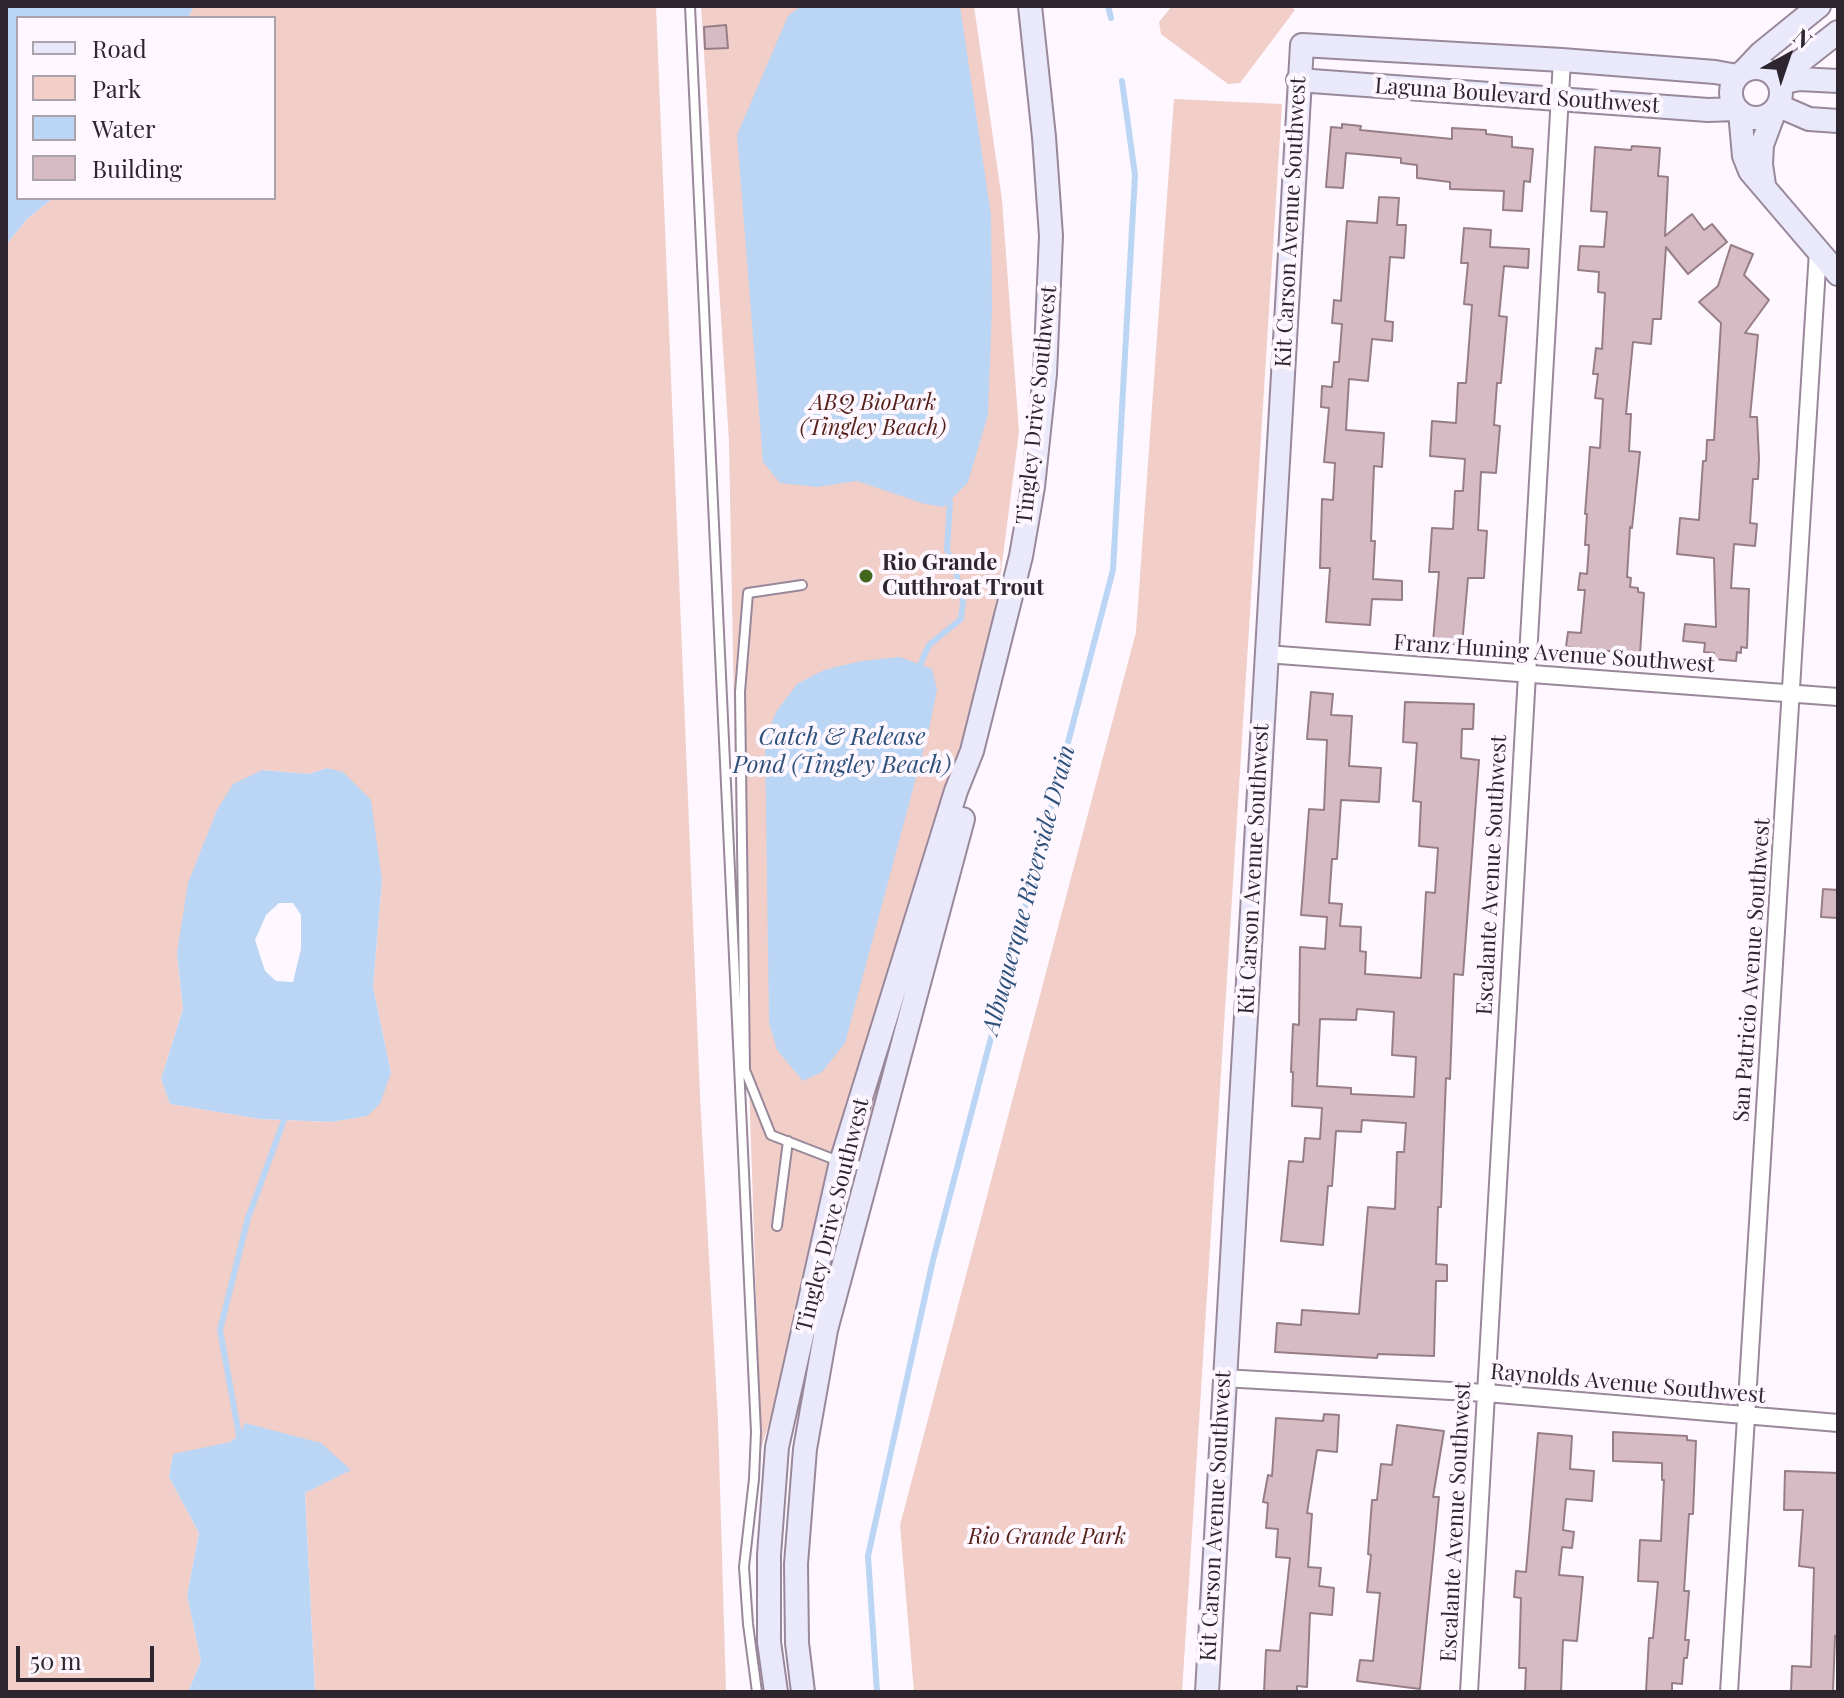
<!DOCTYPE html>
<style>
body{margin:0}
#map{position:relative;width:1844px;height:1698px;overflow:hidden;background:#fef7ff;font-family:"Playfair Display",serif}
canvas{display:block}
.frame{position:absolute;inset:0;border:8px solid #2d262e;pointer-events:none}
.legend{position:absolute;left:16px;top:16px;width:260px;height:184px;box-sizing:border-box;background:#fef7ff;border:2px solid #aaa3ab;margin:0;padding:10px 14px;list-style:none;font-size:24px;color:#2d262e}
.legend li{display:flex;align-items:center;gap:16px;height:40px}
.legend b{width:40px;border:2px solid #aaa3ab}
.north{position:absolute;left:1748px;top:16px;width:80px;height:80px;-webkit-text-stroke:6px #fef7ff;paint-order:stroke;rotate:40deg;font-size:22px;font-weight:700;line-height:32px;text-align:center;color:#2d262e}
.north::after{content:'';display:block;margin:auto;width:28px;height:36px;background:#2d262e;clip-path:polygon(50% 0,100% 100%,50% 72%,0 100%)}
.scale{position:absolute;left:16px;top:1646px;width:138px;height:36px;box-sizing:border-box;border:4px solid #2d262e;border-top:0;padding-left:10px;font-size:24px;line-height:28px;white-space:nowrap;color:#2d262e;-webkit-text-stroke:6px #fef7ff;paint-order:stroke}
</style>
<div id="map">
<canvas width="1844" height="1698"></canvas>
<div class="frame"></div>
<ul class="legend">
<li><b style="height:10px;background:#eae9fc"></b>Road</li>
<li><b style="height:22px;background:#f1cec8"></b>Park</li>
<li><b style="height:22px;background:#bbd5f4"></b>Water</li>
<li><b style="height:22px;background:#d6bbc4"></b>Building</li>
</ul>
<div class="north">N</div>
<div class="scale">50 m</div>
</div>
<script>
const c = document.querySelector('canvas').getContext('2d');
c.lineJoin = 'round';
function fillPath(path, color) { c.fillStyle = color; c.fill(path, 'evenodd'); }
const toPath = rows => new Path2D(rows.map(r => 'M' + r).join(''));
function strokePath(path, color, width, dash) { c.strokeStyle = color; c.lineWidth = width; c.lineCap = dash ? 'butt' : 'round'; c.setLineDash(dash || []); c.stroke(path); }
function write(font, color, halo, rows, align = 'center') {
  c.font = font + ' "Playfair Display",serif'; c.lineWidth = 8; c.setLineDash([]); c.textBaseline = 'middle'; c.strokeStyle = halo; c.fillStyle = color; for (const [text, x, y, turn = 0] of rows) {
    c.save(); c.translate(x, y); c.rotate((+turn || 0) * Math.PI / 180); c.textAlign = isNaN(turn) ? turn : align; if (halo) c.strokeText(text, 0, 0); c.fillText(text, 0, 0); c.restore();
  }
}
fillPath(toPath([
 [194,6,656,6,700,1096,718,1420,726,1692,315,1692,305,1493,350,1469,239,1435,230,1442,173,1455,169,1477,199,1533,187,1595,201,1661,188,1692,6,1692,6,245,27,219,53,198,274,198,274,18,188,18],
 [327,768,382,880,373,987,391,1073,366,1116,331,1122,260,1119,170,1104,161,1079,183,1009,177,953,262,770,309,774],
 [701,6,974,6,1002,200,1019,432,1001,571,948,877,761,1448,743,898,736,818,729,441],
 [1172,6,1290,6,1295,10,1240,83,1228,84,1161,34,1159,22],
 [1174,99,1282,104,1182,1692,914,1692,900,1525,1136,632]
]), '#f1cec8');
fillPath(toPath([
 [6,6,194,6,188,18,18,18,18,198,53,198,27,219,6,245],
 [801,6,960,6,991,215,992,308,988,415,968,482,944,507,925,504,857,481,817,487,780,483,763,462,737,135,788,16],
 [900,657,932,669,937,690,929,729,845,1043,822,1072,803,1081,777,1050,769,1023,765,740,776,712,797,684,824,670,861,661],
 [327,768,343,772,371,800,382,880,373,987,391,1073,380,1104,367,1116,331,1122,260,1119,170,1104,161,1079,183,1009,177,953,188,883,217,810,233,784,262,770,309,774],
 [279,903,293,903,301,915,301,949,293,982,276,981,265,971,255,940,266,915],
 [245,1423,321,1443,351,1470,305,1493,315,1692,188,1692,201,1661,187,1595,199,1533,169,1477,173,1454,230,1442,239,1435]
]), '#bbd5f4');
strokePath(toPath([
 [1108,6,1111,18],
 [920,665,929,645,961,619,963,601,955,569,947,550,950,502],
 [239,1435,220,1330,248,1218,284,1120],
 [877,1692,868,1556,933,1260,1113,570,1135,175,1122,81]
]), '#bbd5f4', 6);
const building = toPath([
 [726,25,728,48,705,49,704,27,726,25],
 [1342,124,1361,126,1360,130,1452,139,1452,128,1486,130,1486,134,1512,137,1512,147,1533,149,1530,182,1524,181,1522,211,1503,210,1504,191,1450,189,1450,182,1417,178,1417,165,1401,163,1401,158,1346,153,1343,188,1326,187,1331,127,1342,128,1342,124],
 [1632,146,1660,148,1658,176,1668,177,1665,236,1692,214,1704,230,1712,224,1727,242,1688,274,1666,247,1661,319,1653,319,1651,344,1633,342,1626,414,1631,414,1629,451,1640,452,1632,528,1630,527,1627,577,1631,578,1630,587,1638,588,1638,592,1644,593,1640,654,1566,647,1568,632,1581,633,1585,590,1578,590,1580,573,1587,574,1589,545,1585,545,1587,514,1585,514,1589,462,1590,447,1600,448,1603,399,1595,398,1598,374,1593,374,1596,348,1602,349,1605,293,1598,292,1599,272,1578,270,1580,246,1604,247,1607,212,1591,211,1595,147,1631,150,1632,146],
 [1379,197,1399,198,1397,225,1406,225,1404,258,1390,257,1385,321,1393,322,1392,341,1372,339,1368,381,1349,379,1346,430,1384,433,1382,467,1374,466,1371,541,1375,541,1373,579,1402,581,1402,600,1372,599,1370,625,1326,622,1330,568,1320,568,1322,499,1333,500,1335,463,1324,462,1329,408,1321,407,1322,386,1332,387,1334,362,1339,362,1342,324,1332,323,1334,300,1341,301,1347,221,1377,223,1379,197],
 [1464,228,1491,230,1490,247,1529,249,1528,268,1504,266,1499,316,1507,317,1501,383,1497,383,1494,425,1500,426,1496,473,1481,472,1478,530,1487,531,1484,578,1468,578,1462,645,1433,642,1439,572,1429,572,1432,528,1453,529,1455,491,1463,491,1465,459,1430,456,1432,421,1456,423,1458,383,1466,383,1472,305,1464,304,1468,263,1461,263,1464,228],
 [1731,245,1753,254,1744,275,1769,300,1745,333,1758,335,1750,417,1757,417,1759,459,1758,479,1753,479,1750,523,1757,524,1755,546,1734,544,1731,588,1749,589,1747,648,1741,647,1741,653,1737,652,1736,661,1713,659,1714,653,1704,652,1705,643,1683,641,1685,624,1716,627,1714,558,1677,554,1680,518,1699,520,1703,461,1706,461,1707,440,1714,440,1721,323,1699,302,1718,286,1731,245],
 [1311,692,1333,694,1331,715,1352,716,1349,766,1381,768,1379,802,1341,800,1337,859,1332,859,1329,903,1342,904,1340,926,1361,927,1360,951,1366,952,1365,974,1421,978,1426,892,1435,893,1438,848,1419,846,1421,802,1413,801,1417,743,1403,742,1405,702,1474,704,1473,729,1462,729,1461,758,1479,760,1463,975,1454,974,1450,1079,1446,1078,1441,1207,1438,1207,1436,1264,1447,1265,1447,1281,1436,1281,1434,1356,1378,1354,1377,1358,1275,1352,1277,1323,1301,1325,1302,1310,1359,1314,1368,1207,1395,1209,1397,1152,1404,1152,1406,1123,1362,1120,1361,1132,1336,1131,1332,1186,1328,1186,1323,1245,1281,1241,1289,1161,1303,1162,1305,1138,1320,1139,1322,1108,1292,1106,1293,1072,1291,1072,1293,1024,1299,1025,1300,947,1325,949,1327,917,1301,915,1309,809,1324,810,1327,740,1307,739,1311,692],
 [1357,1009,1394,1012,1392,1055,1416,1057,1414,1097,1351,1094,1351,1088,1317,1086,1320,1019,1356,1020,1357,1009],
 [1823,889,1838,890,1838,918,1821,917,1823,889],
 [1324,1414,1339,1415,1337,1452,1317,1450,1307,1513,1312,1514,1308,1567,1321,1568,1319,1586,1334,1588,1332,1615,1310,1613,1307,1687,1297,1686,1297,1692,1264,1692,1266,1650,1280,1651,1290,1558,1276,1557,1278,1529,1266,1528,1268,1503,1263,1502,1268,1475,1272,1476,1276,1418,1323,1421,1324,1414],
 [1397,1425,1444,1431,1433,1497,1439,1497,1420,1689,1357,1681,1360,1660,1373,1661,1380,1593,1367,1592,1371,1555,1368,1554,1372,1500,1377,1500,1381,1464,1392,1465,1397,1425],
 [1613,1432,1687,1436,1687,1440,1696,1441,1693,1514,1689,1514,1684,1591,1689,1591,1685,1640,1689,1640,1687,1658,1684,1658,1682,1684,1672,1683,1672,1692,1646,1692,1649,1638,1653,1638,1658,1582,1638,1581,1640,1540,1661,1541,1664,1480,1662,1480,1662,1463,1613,1461,1613,1432],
 [1538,1433,1572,1436,1570,1469,1594,1471,1592,1501,1566,1499,1563,1530,1574,1532,1572,1548,1562,1547,1559,1575,1583,1577,1577,1641,1563,1640,1561,1692,1525,1692,1526,1668,1519,1668,1521,1598,1514,1597,1516,1571,1526,1572,1538,1433],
 [1785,1471,1838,1473,1838,1636,1835,1636,1833,1692,1791,1692,1792,1666,1811,1667,1814,1568,1799,1566,1803,1510,1784,1510,1785,1471]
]);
fillPath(building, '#d6bbc4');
strokePath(building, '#977e86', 2);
const lane = toPath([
 [690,6,756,1432,754,1479,744,1567,748,1624,757,1692],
 [802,585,748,593,740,692,745,1070,771,1135,841,1162,867,1167],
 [777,1226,788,1141]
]);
const street = toPath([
 [1266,654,1838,697],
 [1223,1378,1486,1393,1838,1423],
 [1469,1692,1562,60],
 [1729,1692,1818,251]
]);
const secondary = toPath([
 '1731 93a25 25 0 1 1 50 0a25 25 0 1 1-50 0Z',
 [1745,70,1761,53,1819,6],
 [1778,79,1838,32],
 [1298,80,1708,110,1736,109],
 [1780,83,1799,79,1838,81],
 [1779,106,1809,119,1838,121],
 [1740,112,1744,156,1750,171,1838,274],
 [1764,185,1761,164,1762,145,1775,110],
 [776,1692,769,1642,769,1555,777,1447,841,1162,956,791,972,751,1021,556,1033,487,1045,374,1051,236,1044,137,1030,6],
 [803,1692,797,1643,796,1564,805,1449,826,1330,963,819],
 [1207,1692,1302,45,1562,60,1715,72,1737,76]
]);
strokePath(lane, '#98889a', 12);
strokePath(street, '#98889a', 20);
strokePath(secondary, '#98889a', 26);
strokePath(lane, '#fff', 8);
strokePath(street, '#fff', 16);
strokePath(secondary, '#eae9fc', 22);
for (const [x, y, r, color] of [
 [866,576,8,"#43661f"]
]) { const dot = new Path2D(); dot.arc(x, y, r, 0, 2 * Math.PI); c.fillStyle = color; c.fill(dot); strokePath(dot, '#fef7ff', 3); }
write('22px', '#2d262e', '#fef7ff', [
 ["Laguna Boulevard Southwest",1517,96,4],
 ["Kit Carson Avenue Southwest",1291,222,-87],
 ["Tingley Drive Southwest",1037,405,-84],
 ["Franz Huning Avenue Southwest",1554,654,4],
 ["Kit Carson Avenue Southwest",1254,869,-87],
 ["Escalante Avenue Southwest",1492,875,-87],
 ["San Patricio Avenue Southwest",1752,970,-86],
 ["Tingley Drive Southwest",833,1215,-76],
 ["Raynolds Avenue Southwest",1628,1384,5],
 ["Kit Carson Avenue Southwest",1216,1516,-87],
 ["Escalante Avenue Southwest",1456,1522,-87]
]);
write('italic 22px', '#541f18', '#fef7ff', [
 ["ABQ BioPark",873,403],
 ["(Tingley Beach)",873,428],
 ["Rio Grande Park",1047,1537]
]);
write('bold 22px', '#2d262e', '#fef7ff', [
 ["Rio Grande",882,563],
 ["Cutthroat Trout",882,588]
], 'left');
write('italic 24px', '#2d517b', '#fef7ff', [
 ["Catch & Release",842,738],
 ["Pond (Tingley Beach)",842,766],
 ["Albuquerque Riverside Drain",1029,890,-75]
]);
</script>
